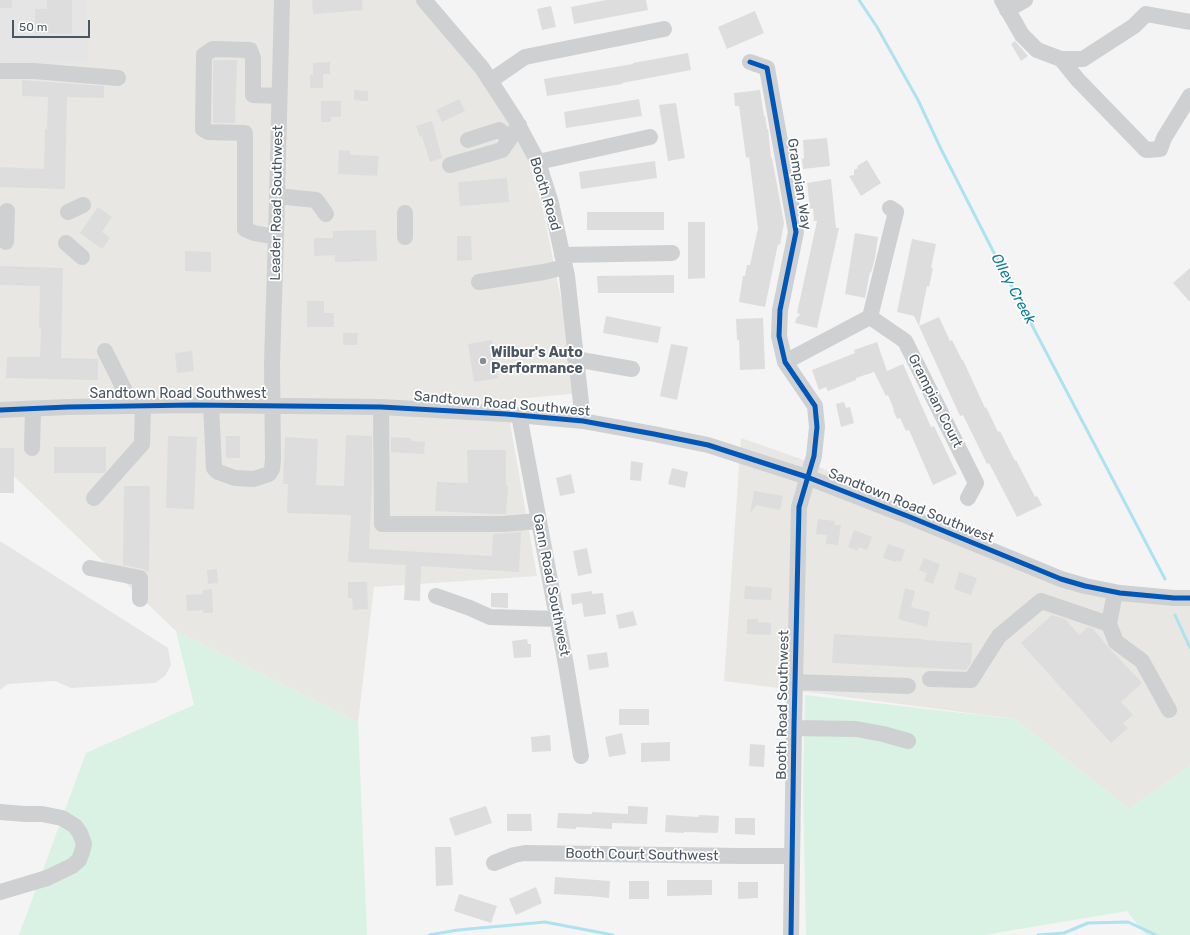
<!DOCTYPE html>
<style>
body{margin:0}
#map{position:relative;width:1190px;height:935px;overflow:hidden;background:#f4f4f4;font-family:Rubik,sans-serif}
canvas{display:block}
.scale{position:absolute;left:12px;top:20px;width:78px;height:18px;box-sizing:border-box;border:2px solid #4a5661;border-top:0;padding-left:5px;font-size:12px;line-height:14px;white-space:nowrap;color:#4a5661;-webkit-text-stroke:3px #fff;paint-order:stroke}
</style>
<div id="map">
<canvas width="1190" height="935"></canvas>
<div class="scale">50 m</div>
</div>
<script>
const c = document.querySelector('canvas').getContext('2d');
c.lineJoin = 'round';
function fillPath(path, color) { c.fillStyle = color; c.fill(path, 'evenodd'); }
const toPath = rows => new Path2D(rows.map(r => 'M' + r).join(''));
function strokePath(path, color, width, dash) { c.strokeStyle = color; c.lineWidth = width; c.lineCap = dash ? 'butt' : 'round'; c.setLineDash(dash || []); c.stroke(path); }
function write(font, color, halo, rows, align = 'center') {
  c.font = font + ' Rubik,sans-serif'; c.lineWidth = 3.5; c.setLineDash([]); c.textBaseline = 'middle'; c.strokeStyle = halo; c.fillStyle = color; for (const [text, x, y, turn = 0] of rows) {
    c.save(); c.translate(x, y); c.rotate((+turn || 0) * Math.PI / 180); c.textAlign = isNaN(turn) ? turn : align; if (halo) c.strokeText(text, 0, 0); c.fillText(text, 0, 0); c.restore();
  }
}
fillPath(toPath([
 [0,0,425,0,517,121,543,210,580,393,506,400,537,576,374,587,358,722,176,631,0,463],
 [741,438,801,459,896,501,1004,556,1118,599,1190,595,1190,766,1129,809,1015,719,724,681]
]), '#e8e7e3');
fillPath(toPath([
 [0,0,86,0,88,63,0,63],
 [0,541,168,648,171,665,165,676,155,683,71,688,55,681,8,684,0,690]
]), '#e6e5e6');
fillPath(toPath([
 [176,631,358,722,367,935,19,935,86,753,194,705],
 [805,695,1015,719,1129,809,1190,766,1190,935,1146,935,1127,911,984,935,806,935,803,787]
]), '#d9f2e3');
strokePath(toPath([
 [859,0,877,27,918,100,941,149,991,247,1165,579],
 [1175,615,1190,648],
 [429,935,458,930,545,922,613,935],
 [1038,935,1064,933,1088,923,1128,922,1156,935]
]), '#aee2f0', 3);
fillPath(toPath([
 [0,0,12,0,12,8,0,8],
 [47,0,72,0,72,34,35,33,35,9,47,9],
 [312,0,362,0,363,10,313,14],
 [606,0,646,0,648,10,574,24,571,7],
 [551,6,556,27,542,30,537,9],
 [755,11,764,33,727,49,718,27],
 [1015,41,1028,56,1021,61,1011,44],
 [688,53,691,70,622,83,622,84,547,96,544,79,633,64,633,63],
 [213,60,237,60,235,123,213,123],
 [330,62,330,74,323,74,323,88,310,88,310,75,313,75,313,63],
 [22,80,104,86,104,98,67,97,65,189,0,187,0,167,44,169,45,129,47,129,48,97,22,96],
 [354,90,368,91,368,101,354,100],
 [760,90,764,116,765,116,767,129,768,129,771,158,772,158,784,223,780,245,778,244,765,307,739,302,743,276,745,276,747,265,750,265,758,228,749,157,746,158,739,106,735,106,734,93],
 [459,99,465,111,442,122,436,110],
 [639,99,642,116,566,128,564,112],
 [321,101,341,101,341,117,331,117,331,122,321,122],
 [676,103,685,158,668,161,659,105],
 [432,121,442,158,430,162,422,136,420,137,416,126],
 [827,138,830,166,803,169,802,159,804,158,803,140],
 [339,150,350,151,350,155,379,156,377,176,338,174],
 [867,160,881,183,861,196,849,176,854,175,854,170,858,168,857,166],
 [655,161,657,178,581,189,579,172],
 [507,178,509,202,460,206,458,182],
 [831,179,836,228,839,228,817,328,795,323,797,317,799,316,800,314,797,313,817,221,814,221,813,208,810,209,807,183],
 [98,207,112,217,102,232,110,238,102,249,80,233],
 [587,212,664,212,664,230,587,230],
 [688,222,705,222,705,278,688,279],
 [376,230,377,261,335,262,335,255,314,256,314,238,333,238,333,231],
 [855,233,878,237,875,258,871,273,870,272,865,298,845,294],
 [457,236,471,236,472,260,457,261],
 [912,239,936,244,931,268,933,268,929,287,927,286,919,326,914,316,897,312],
 [185,251,211,252,211,272,185,271],
 [0,266,63,268,61,358,98,359,98,380,6,378,7,357,40,357,41,327,39,327,40,286,0,285],
 [1190,268,1190,302,1173,283],
 [674,275,674,293,598,293,597,276],
 [307,301,324,301,324,313,334,313,334,327,307,327],
 [606,316,661,327,658,343,603,333],
 [939,317,950,341,952,340,962,360,963,360,985,408,986,407,998,432,1000,431,1015,461,1016,460,1035,497,1037,496,1042,505,1017,517,989,463,987,464,963,415,960,416,919,326],
 [763,318,765,369,740,370,739,340,737,340,736,319],
 [343,333,358,333,357,345,343,345],
 [492,340,498,378,474,382,468,344],
 [877,342,887,371,903,364,931,427,934,426,957,474,933,485,909,430,906,431,900,418,897,419,893,410,894,410,888,395,886,396,874,372,856,378,856,380,828,391,826,387,819,390,812,370,855,353,854,350],
 [671,344,688,347,677,400,660,396],
 [192,351,194,371,177,373,175,353],
 [844,402,846,408,850,407,854,423,841,427,836,404],
 [346,435,372,436,372,482,369,549,492,556,493,534,521,532,519,572,421,566,420,601,404,600,406,565,348,562,351,515,287,513,288,484,283,484,285,437,318,439,316,485,344,486],
 [168,436,197,437,194,509,166,508],
 [226,436,240,436,240,458,226,458],
 [391,437,411,438,411,441,425,442,424,454,391,452],
 [54,447,106,447,106,471,103,473,54,473],
 [0,448,14,448,14,493,0,493],
 [467,450,506,450,506,485,508,486,506,514,494,514,435,511,437,482,468,483],
 [631,461,643,463,641,481,630,480],
 [672,468,688,472,685,488,668,484],
 [571,474,575,493,560,496,556,478],
 [124,486,150,486,149,572,142,569,123,565],
 [754,491,783,496,780,510,756,505,750,514],
 [818,519,835,521,835,525,841,525,838,545,826,544,827,535,816,534],
 [854,530,872,537,867,550,859,547,857,551,848,547],
 [888,544,905,550,901,562,897,560,896,562,883,558],
 [587,548,592,573,578,576,573,551],
 [924,558,940,564,933,584,924,581,927,573,919,570],
 [217,569,218,583,208,584,207,570],
 [959,572,977,578,971,595,954,589],
 [348,582,367,582,368,609,353,610,352,598,348,598],
 [745,586,772,588,771,600,744,599],
 [905,588,915,591,911,607,930,612,927,627,898,619],
 [212,589,213,613,203,613,203,610,187,611,186,595,203,594,203,590],
 [592,591,592,594,603,593,606,614,584,617,582,603,572,605,571,594],
 [491,593,508,593,508,608,491,607],
 [633,611,637,625,619,629,616,615],
 [1052,615,1065,619,1079,635,1088,627,1092,628,1110,649,1142,683,1121,702,1133,715,1123,723,1128,728,1111,743,1021,643],
 [747,619,758,619,758,622,771,623,771,635,747,634],
 [834,634,924,639,923,640,972,643,971,663,966,670,832,663],
 [527,639,528,644,531,644,531,657,514,658,512,641],
 [607,652,609,667,589,670,587,655],
 [619,709,649,709,649,725,619,725],
 [622,733,626,754,609,757,605,737],
 [550,735,551,751,532,752,531,737],
 [670,742,670,761,641,762,641,743],
 [750,744,765,745,764,767,749,766],
 [486,806,492,823,455,836,449,818],
 [628,806,648,807,647,824,612,823,612,829,576,827,576,829,557,828,558,813,592,814,592,812,628,814],
 [507,814,531,814,532,831,507,831],
 [666,815,699,817,699,815,719,816,718,833,684,832,684,833,665,832],
 [735,818,755,818,755,835,735,834],
 [435,847,451,847,453,885,436,886],
 [555,877,610,881,609,898,589,896,554,894],
 [667,880,712,880,712,895,667,896],
 [629,881,649,881,649,899,629,899],
 [738,882,758,882,758,898,738,899],
 [536,887,542,903,516,915,509,899],
 [459,894,497,906,491,923,454,911]
]), '#ddddde');
strokePath(toPath([
 [424,0,482,68,515,119,538,162,551,203,567,276,583,421],
 [1002,0,1022,35,1037,50,1061,59,1083,59,1134,26,1146,14,1190,22],
 [1007,10,1025,0],
 [1061,59,1078,80,1146,150,1160,149,1164,138,1190,96],
 [750,62,767,68,796,232,780,310,779,336,785,362,815,406,817,427,814,456,799,507,794,726,791,935],
 [2,71,34,71,118,78],
 [490,81,525,57,664,29],
 [468,140,499,130,510,138],
 [538,162,650,137],
 [450,165,502,150,519,125],
 [277,196,316,200,326,214],
 [68,212,83,205],
 [276,237,254,233,245,229,245,133,208,132,203,129,204,55,213,49,250,50,253,58,253,95,279,96],
 [405,237,405,213],
 [6,242,7,211],
 [66,243,82,257],
 [562,255,672,253],
 [479,282,544,272,565,267],
 [870,317,905,341,976,483,968,498],
 [105,351,132,405],
 [575,359,632,369],
 [785,362,870,317,896,212,890,208],
 [211,404,214,468,218,472,235,478,254,479,269,474,272,469,273,459,272,363,276,237,282,0],
 [381,407,382,524,503,524,539,521],
 [0,410,68,407,193,405,381,407,506,414,583,421,654,434,708,445,807,477,910,517,1061,579,1085,586,1120,593,1174,598,1190,598],
 [519,415,566,665,581,756],
 [32,448,33,409],
 [94,498,142,444,143,405],
 [90,568,140,578,140,599],
 [436,596,470,608,490,617,557,619],
 [1109,624,1115,592],
 [930,679,971,680,999,636,1041,601,1109,624,1116,642,1142,661,1169,710],
 [795,682,908,686],
 [794,728,856,729,883,734,908,741],
 [0,812,25,814,42,814,62,818,75,826,80,833,84,844,82,852,79,860,72,866,47,878,0,892],
 [494,863,514,855,525,853,741,856,792,856]
]), '#ced0d2', 16);
strokePath(toPath([
 [750,62,767,68,796,232,780,310,779,336,785,362,815,406,817,427,814,456,799,507,794,726,791,935],
 [0,410,68,407,193,405,381,407,506,414,583,421,654,434,708,445,807,477,910,517,1061,579,1085,586,1120,593,1174,598,1190,598]
]), '#0057b8', 5);
for (const [x, y, r, color] of [
 [483,361,4,"#868d94"]
]) { const dot = new Path2D(); dot.arc(x, y, r, 0, 2 * Math.PI); c.fillStyle = color; c.fill(dot); strokePath(dot, '#fff', 1.5); }
write('14px', '#4a5661', '#fff', [
 ["Grampian Way",799,184,81],
 ["Booth Road",545,194,73],
 ["Leader Road Southwest",277,203,-89],
 ["Sandtown Road Southwest",178,394],
 ["Grampian Court",935,401,63],
 ["Sandtown Road Southwest",502,404,5],
 ["Sandtown Road Southwest",911,506,22],
 ["Gann Road Southwest",551,585,79],
 ["Booth Road Southwest",783,705,-89],
 ["Booth Court Southwest",642,855,1]
]);
write('bold 14px', '#4a5661', '#fff', [
 ["Wilbur's Auto",491,353],
 ["Performance",491,369]
], 'left');
write('italic 15px', '#0c7c9b', '#fff', [
 ["Olley Creek",1013,289,62]
]);
</script>
